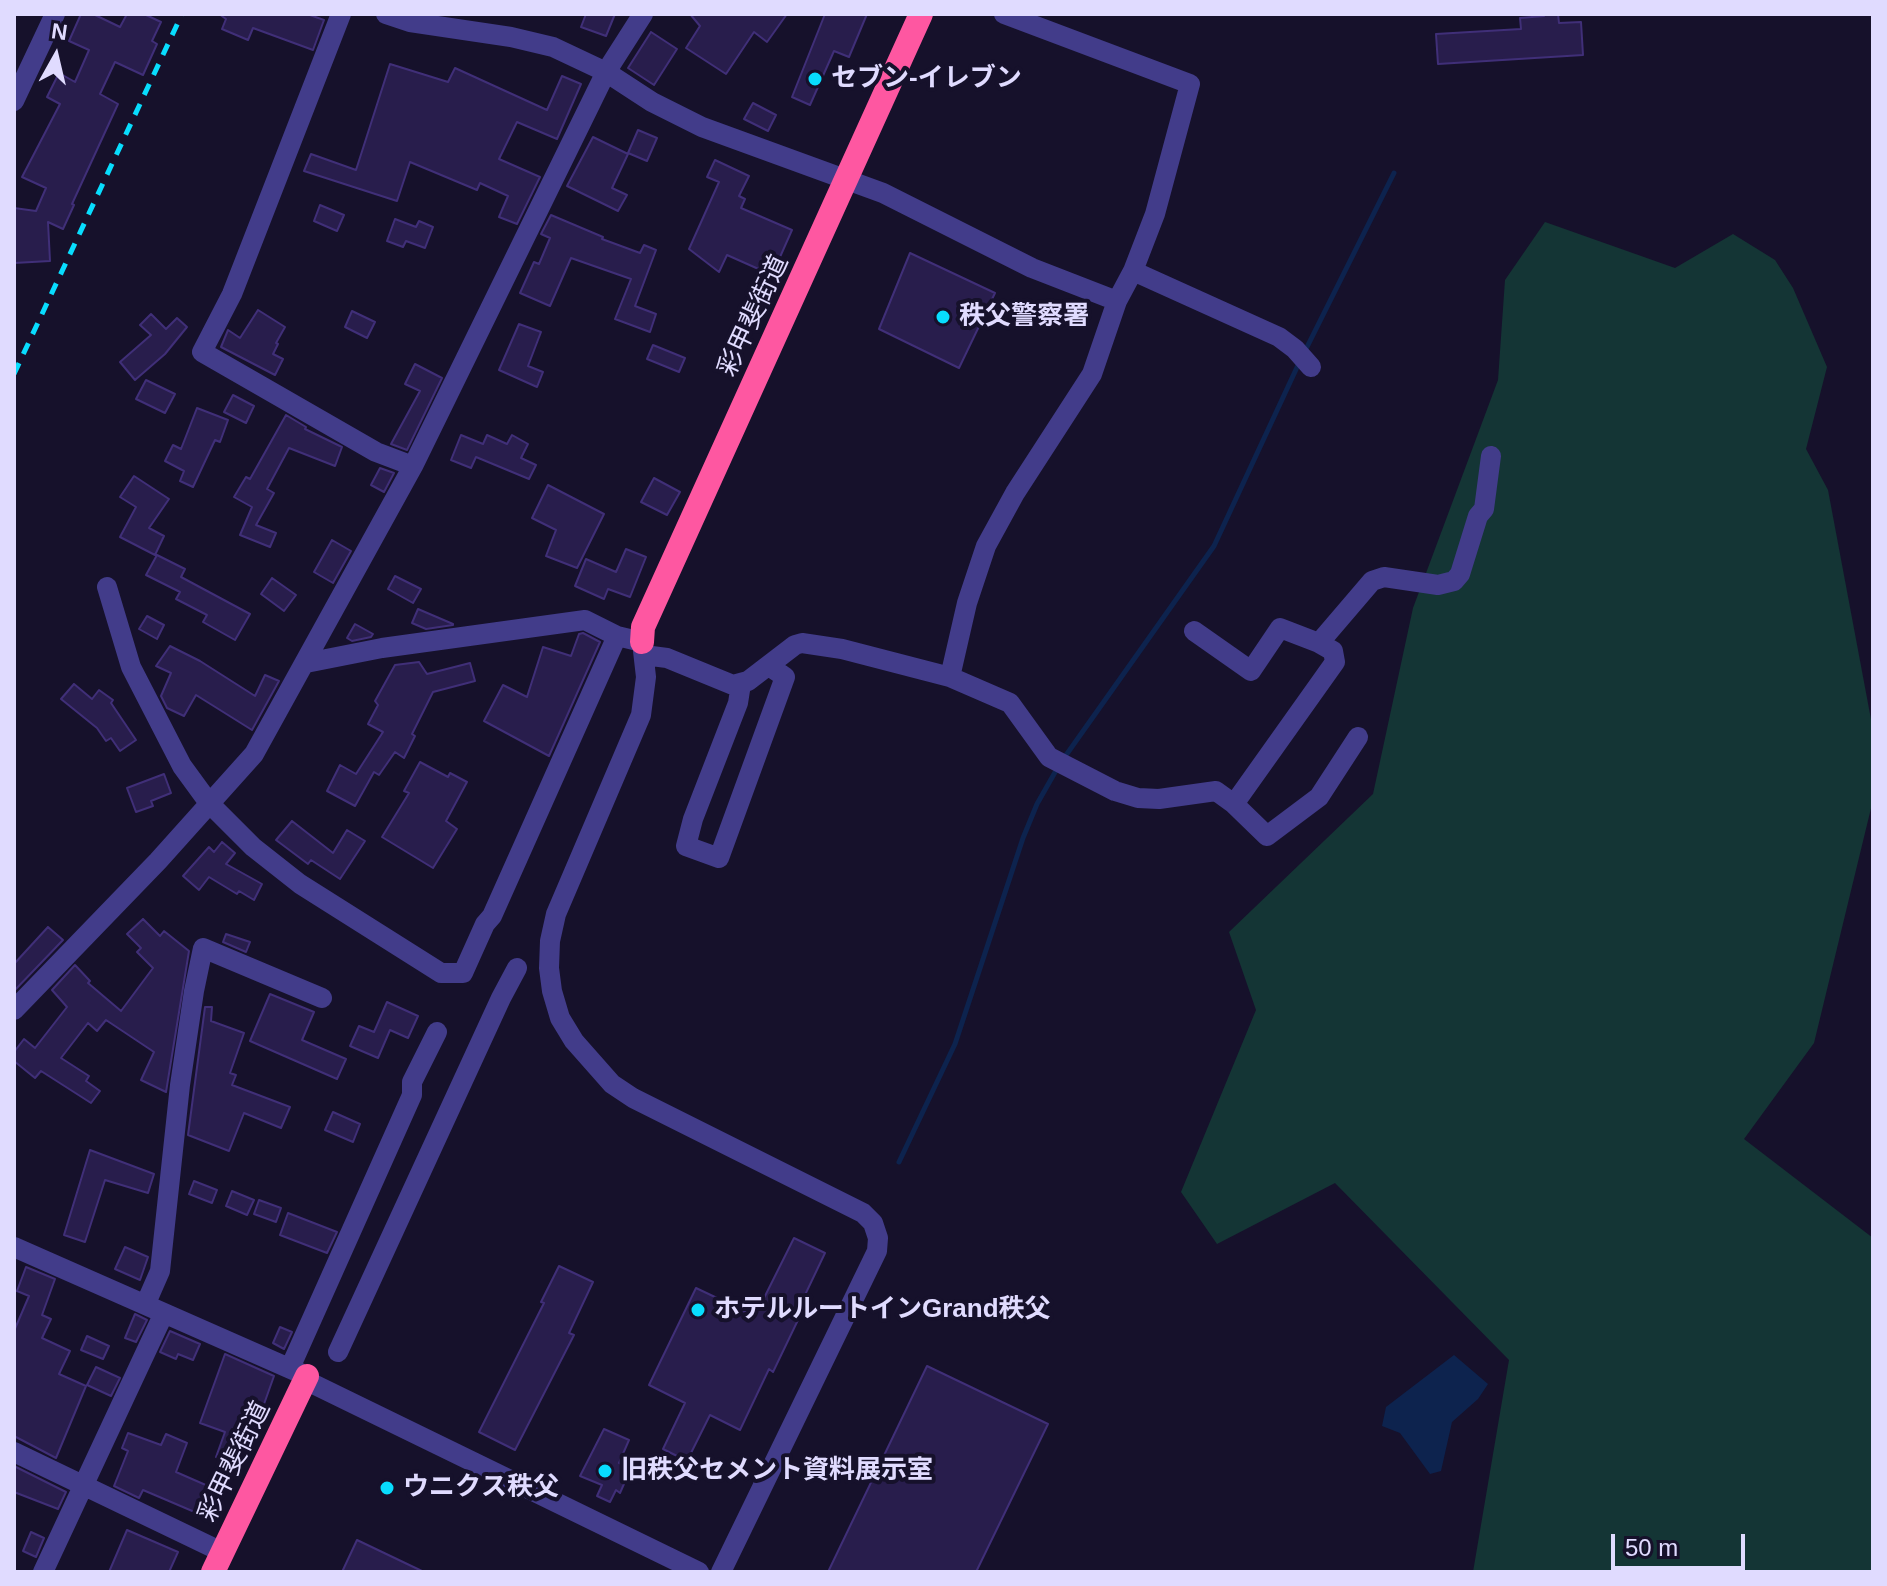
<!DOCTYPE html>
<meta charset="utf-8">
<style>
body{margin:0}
#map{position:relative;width:1887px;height:1586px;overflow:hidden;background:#16112b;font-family:Arial,sans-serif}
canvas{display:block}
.frame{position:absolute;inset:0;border:16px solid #e0dbff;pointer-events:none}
.north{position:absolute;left:16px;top:16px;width:80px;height:80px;-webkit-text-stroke:6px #16112b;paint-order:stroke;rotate:8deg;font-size:22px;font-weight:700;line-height:32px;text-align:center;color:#e0dbff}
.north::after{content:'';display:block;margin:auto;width:28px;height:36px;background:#e0dbff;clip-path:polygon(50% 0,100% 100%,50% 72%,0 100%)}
.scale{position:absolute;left:1611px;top:1534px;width:134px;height:36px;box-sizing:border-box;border:4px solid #e0dbff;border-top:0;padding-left:10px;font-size:24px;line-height:28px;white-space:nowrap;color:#e0dbff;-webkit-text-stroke:6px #16112b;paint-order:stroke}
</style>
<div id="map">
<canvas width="1887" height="1586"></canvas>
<div class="frame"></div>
<div class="north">N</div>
<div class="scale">50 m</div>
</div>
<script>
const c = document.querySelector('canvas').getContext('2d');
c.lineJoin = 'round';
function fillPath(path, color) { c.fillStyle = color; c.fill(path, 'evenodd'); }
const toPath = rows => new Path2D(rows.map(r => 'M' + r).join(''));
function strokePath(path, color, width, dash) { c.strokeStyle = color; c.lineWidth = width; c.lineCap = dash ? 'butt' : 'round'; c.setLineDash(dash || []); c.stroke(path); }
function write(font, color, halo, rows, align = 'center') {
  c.font = font + ' Arial,"Noto Sans JP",sans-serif'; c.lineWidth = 8; c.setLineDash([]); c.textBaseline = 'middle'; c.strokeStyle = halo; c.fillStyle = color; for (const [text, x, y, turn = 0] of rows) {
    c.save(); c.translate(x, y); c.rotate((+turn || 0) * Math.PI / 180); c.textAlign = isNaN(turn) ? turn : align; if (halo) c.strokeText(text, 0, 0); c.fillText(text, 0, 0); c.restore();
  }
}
fillPath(toPath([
 [1545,222,1675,268,1733,234,1775,260,1793,288,1827,367,1806,449,1828,490,1873,730,1873,800,1814,1043,1744,1139,1873,1238,1873,1572,1473,1572,1509,1360,1335,1183,1217,1244,1181,1192,1256,1010,1229,932,1373,794,1413,608,1498,380,1505,280]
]), '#143535');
fillPath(toPath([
 [1454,1355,1488,1384,1478,1399,1452,1422,1441,1471,1430,1474,1400,1433,1382,1426,1386,1407]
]), '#0d234e');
strokePath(toPath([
 [1305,351,1394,173],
 [1064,758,1214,546,1299,363],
 [899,1162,955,1044,1023,838,1037,804,1058,767]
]), '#0d234e', 5);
const building = toPath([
 [81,14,93,14,120,27,127,14,144,14,161,22,152,41,157,44,143,75,115,62,100,94,118,104,72,204,74,205,63,229,48,222,50,261,14,263,14,208,36,211,46,188,22,177,60,104,47,97,59,73,75,82,89,50,69,41,81,14],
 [219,14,307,14,324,20,313,50,253,28,248,40,222,29,226,19,219,14],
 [586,14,615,14,606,36,581,27,586,14],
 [690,14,787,14,767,42,754,32,726,74,686,48,700,26,690,14],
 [825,14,867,14,849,57,834,51,810,105,792,97,825,14],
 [1543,14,1558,14,1559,23,1581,22,1583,55,1438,64,1436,34,1521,29,1520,18,1544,16,1543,14],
 [651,32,677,49,654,85,628,68,651,32],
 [390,64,448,82,455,68,547,110,562,76,581,84,557,139,517,122,499,159,540,177,517,224,499,217,508,196,480,183,477,190,410,162,397,201,304,171,311,154,356,170,390,64],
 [753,103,776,115,768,131,744,119,753,103],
 [638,130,657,138,647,161,628,153,638,130],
 [593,137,628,154,612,188,627,195,618,211,567,186,593,137],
 [715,160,749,176,739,196,745,199,741,208,792,230,772,275,727,255,719,272,689,249,719,182,707,177,715,160],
 [320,205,344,215,337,231,314,221,320,205],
 [551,215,603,237,602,239,640,253,644,245,656,250,635,306,656,314,650,332,615,319,631,279,571,258,550,306,520,293,534,262,539,264,550,238,541,234,551,215],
 [395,219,416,227,419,221,433,227,425,248,406,241,403,247,387,241,395,219],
 [910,253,995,293,959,368,879,329,910,253],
 [258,310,285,327,276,343,278,344,273,354,283,359,275,375,221,347,228,330,240,338,258,310],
 [352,311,375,322,367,338,345,327,352,311],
 [151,314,166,329,177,318,187,327,165,354,135,380,120,362,151,335,140,325,151,314],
 [519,324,541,332,528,366,543,372,537,387,499,370,519,324],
 [653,345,685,358,679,372,647,359,653,345],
 [415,364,442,378,407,450,391,444,420,391,405,384,415,364],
 [146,380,175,394,165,413,136,399,146,380],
 [233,395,254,406,246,423,224,412,233,395],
 [197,408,228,420,220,442,215,440,193,487,180,481,184,471,165,461,173,445,181,449,197,408],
 [286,415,306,427,305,429,342,447,335,466,289,448,267,489,274,493,256,525,276,533,270,547,240,535,252,507,234,497,246,477,250,479,286,415],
 [461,435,483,444,487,435,507,444,512,435,528,444,521,458,536,465,529,479,476,457,471,468,451,460,461,435],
 [380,468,394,473,384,492,371,485,380,468],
 [134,476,169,499,149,528,164,536,155,555,120,537,136,507,120,497,134,476],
 [654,478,680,492,667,515,641,502,654,478],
 [548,485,604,514,577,568,546,556,556,530,532,518,548,485],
 [332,540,351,551,333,583,314,572,332,540],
 [626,549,646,557,630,597,608,589,604,599,575,586,586,559,616,572,626,549],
 [157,555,185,569,181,577,250,614,235,640,203,622,207,615,176,599,180,592,146,575,157,555],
 [395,576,421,589,413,603,388,589,395,576],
 [272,578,296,595,284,611,261,594,272,578],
 [418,609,453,624,453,625,426,629,412,623,418,609],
 [147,616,164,625,157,639,139,629,147,616],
 [355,624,373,634,371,637,352,641,347,638,355,624],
 [583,633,600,642,549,756,484,721,503,685,527,697,543,647,571,656,579,634,583,633],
 [170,646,200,661,255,696,265,675,279,681,252,730,196,695,184,716,167,708,161,696,171,673,156,666,170,646],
 [419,662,427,674,470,663,475,681,433,692,412,734,415,736,404,758,395,752,379,775,374,772,355,806,327,791,340,765,356,774,383,732,368,724,378,705,375,701,395,665,419,662],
 [74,684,92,699,99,690,113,700,111,703,136,740,120,751,111,738,106,741,97,728,61,699,74,684],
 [420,762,448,777,450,773,467,782,446,821,457,829,433,868,382,837,409,793,404,791,420,762],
 [164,774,171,793,151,801,153,806,136,812,127,788,164,774],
 [292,821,333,853,347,830,365,841,340,879,311,860,308,864,276,840,292,821],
 [222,842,235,853,226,864,262,884,254,900,239,891,237,894,209,877,199,890,183,876,209,847,214,852,222,842],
 [143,919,160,936,164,931,189,951,166,1092,141,1080,154,1052,106,1020,97,1031,88,1023,61,1058,89,1076,86,1081,100,1091,91,1103,41,1071,35,1078,14,1061,14,1052,24,1039,35,1048,67,1007,52,990,75,965,90,981,88,983,121,1011,153,968,137,952,141,948,127,934,143,919],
 [48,927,63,940,14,991,14,964,48,927],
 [226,934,250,942,246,952,223,942,226,934],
 [270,994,314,1012,302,1040,346,1059,337,1079,250,1041,270,994],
 [387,1002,418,1016,408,1038,390,1030,378,1058,350,1046,359,1026,374,1032,387,1002],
 [205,1007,212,1007,211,1021,244,1033,230,1073,236,1075,232,1085,290,1107,281,1128,244,1113,229,1151,188,1135,205,1007],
 [333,1112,360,1124,353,1142,325,1130,333,1112],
 [90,1150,154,1174,148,1193,105,1180,85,1242,64,1235,90,1150],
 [194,1181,217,1190,212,1203,189,1194,194,1181],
 [232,1191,254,1200,247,1215,226,1206,232,1191],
 [259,1200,281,1208,276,1222,254,1214,259,1200],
 [288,1213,337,1232,327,1253,280,1235,288,1213],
 [794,1238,825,1253,794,1318,798,1320,773,1372,769,1369,740,1430,710,1415,687,1461,663,1449,685,1403,649,1385,696,1288,755,1316,794,1238],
 [125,1247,148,1257,140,1280,115,1269,125,1247],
 [559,1266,593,1282,569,1333,574,1335,515,1450,479,1432,544,1303,541,1302,559,1266],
 [26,1267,55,1279,42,1315,51,1319,42,1338,70,1351,59,1374,86,1386,56,1458,14,1436,14,1331,29,1296,17,1291,26,1267],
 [135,1314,147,1320,136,1342,125,1338,135,1314],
 [280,1327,292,1332,284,1349,273,1343,280,1327],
 [170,1331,200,1344,193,1360,178,1354,176,1359,160,1352,170,1331],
 [87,1336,109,1346,103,1359,81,1350,87,1336],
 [225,1354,274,1376,253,1435,248,1433,237,1465,216,1457,225,1432,200,1423,225,1354],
 [927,1366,1048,1424,976,1572,828,1572,927,1366],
 [96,1367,120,1378,111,1396,87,1385,96,1367],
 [604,1429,629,1440,619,1463,631,1468,620,1493,616,1490,610,1502,597,1496,602,1485,580,1476,604,1429],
 [128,1433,161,1445,166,1434,187,1443,176,1472,224,1493,217,1509,209,1506,204,1516,143,1490,139,1498,114,1486,128,1451,122,1448,128,1433],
 [14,1466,66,1492,58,1509,14,1492,14,1466],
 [127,1530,178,1552,169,1572,109,1572,127,1530],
 [31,1532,44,1538,36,1557,23,1551,31,1532],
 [357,1540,424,1572,342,1572,357,1540]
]);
fillPath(building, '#281d4c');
strokePath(building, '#402f78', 2);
strokePath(toPath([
 [341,14,232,294,202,352,376,452,413,466],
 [386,14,410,22,511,37,553,47,606,72,652,102,702,127,883,193,1032,268,1117,301],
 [14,101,55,14],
 [1133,271,1279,337,1295,349,1311,367],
 [107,587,131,667,182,766,209,803,253,847,300,884,441,973,463,973,485,924,492,916,617,636],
 [1194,631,1251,671,1280,628,1319,643],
 [644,655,667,658,733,685,748,681,795,645,802,643,842,649,950,677,1010,703,1049,757,1115,791,1138,798,1159,799,1216,791,1234,804,1335,662,1333,651,1319,643,1372,581,1384,577,1438,585,1454,581,1460,574,1478,516,1484,509,1491,456],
 [306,663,382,648,585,620,617,636,642,642,646,677,641,715,556,914,550,941,549,968,552,991,560,1018,574,1041,612,1084,633,1098,863,1213,873,1223,878,1238,877,1251,721,1572],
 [950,677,967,603,986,546,1015,493,1092,374,1117,301,1133,271,1155,214,1190,84,1004,14],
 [741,684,738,703,693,819,686,846,719,858,785,677,769,666],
 [1234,804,1267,836,1319,797,1358,737],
 [14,1010,158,861,254,754,413,466,606,72,643,14],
 [14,1247,300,1373],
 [146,1303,160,1271,180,1085,194,991,203,948,322,998],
 [338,1352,501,998,517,968],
 [290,1368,412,1095,412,1082,437,1032],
 [305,1380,699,1572],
 [14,1452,222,1552],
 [43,1572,164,1313]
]), '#423c8a', 20);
strokePath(toPath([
 [642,642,643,627,921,14],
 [213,1572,307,1376]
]), '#fe57a1', 24);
strokePath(toPath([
 [14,374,182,14]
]), '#08ddfe', 5, [12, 10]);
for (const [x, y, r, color] of [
 [815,79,8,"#08ddfe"],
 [943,317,8,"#08ddfe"],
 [698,1310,8,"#08ddfe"],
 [605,1471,8,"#08ddfe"],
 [387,1488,8,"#08ddfe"]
]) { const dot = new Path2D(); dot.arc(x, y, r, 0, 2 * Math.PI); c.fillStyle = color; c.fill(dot); strokePath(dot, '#16112b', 3); }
write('bold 26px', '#e0dbff', '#16112b', [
 ["セブン-イレブン",831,79],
 ["秩父警察署",959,317],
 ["ホテルルートインGrand秩父",714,1310],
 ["旧秩父セメント資料展示室",621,1471],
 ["ウニクス秩父",403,1488]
], 'left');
write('26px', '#e0dbff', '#16112b', [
 ["彩甲斐街道",754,316,-65],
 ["彩甲斐街道",235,1462,-64]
]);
</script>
